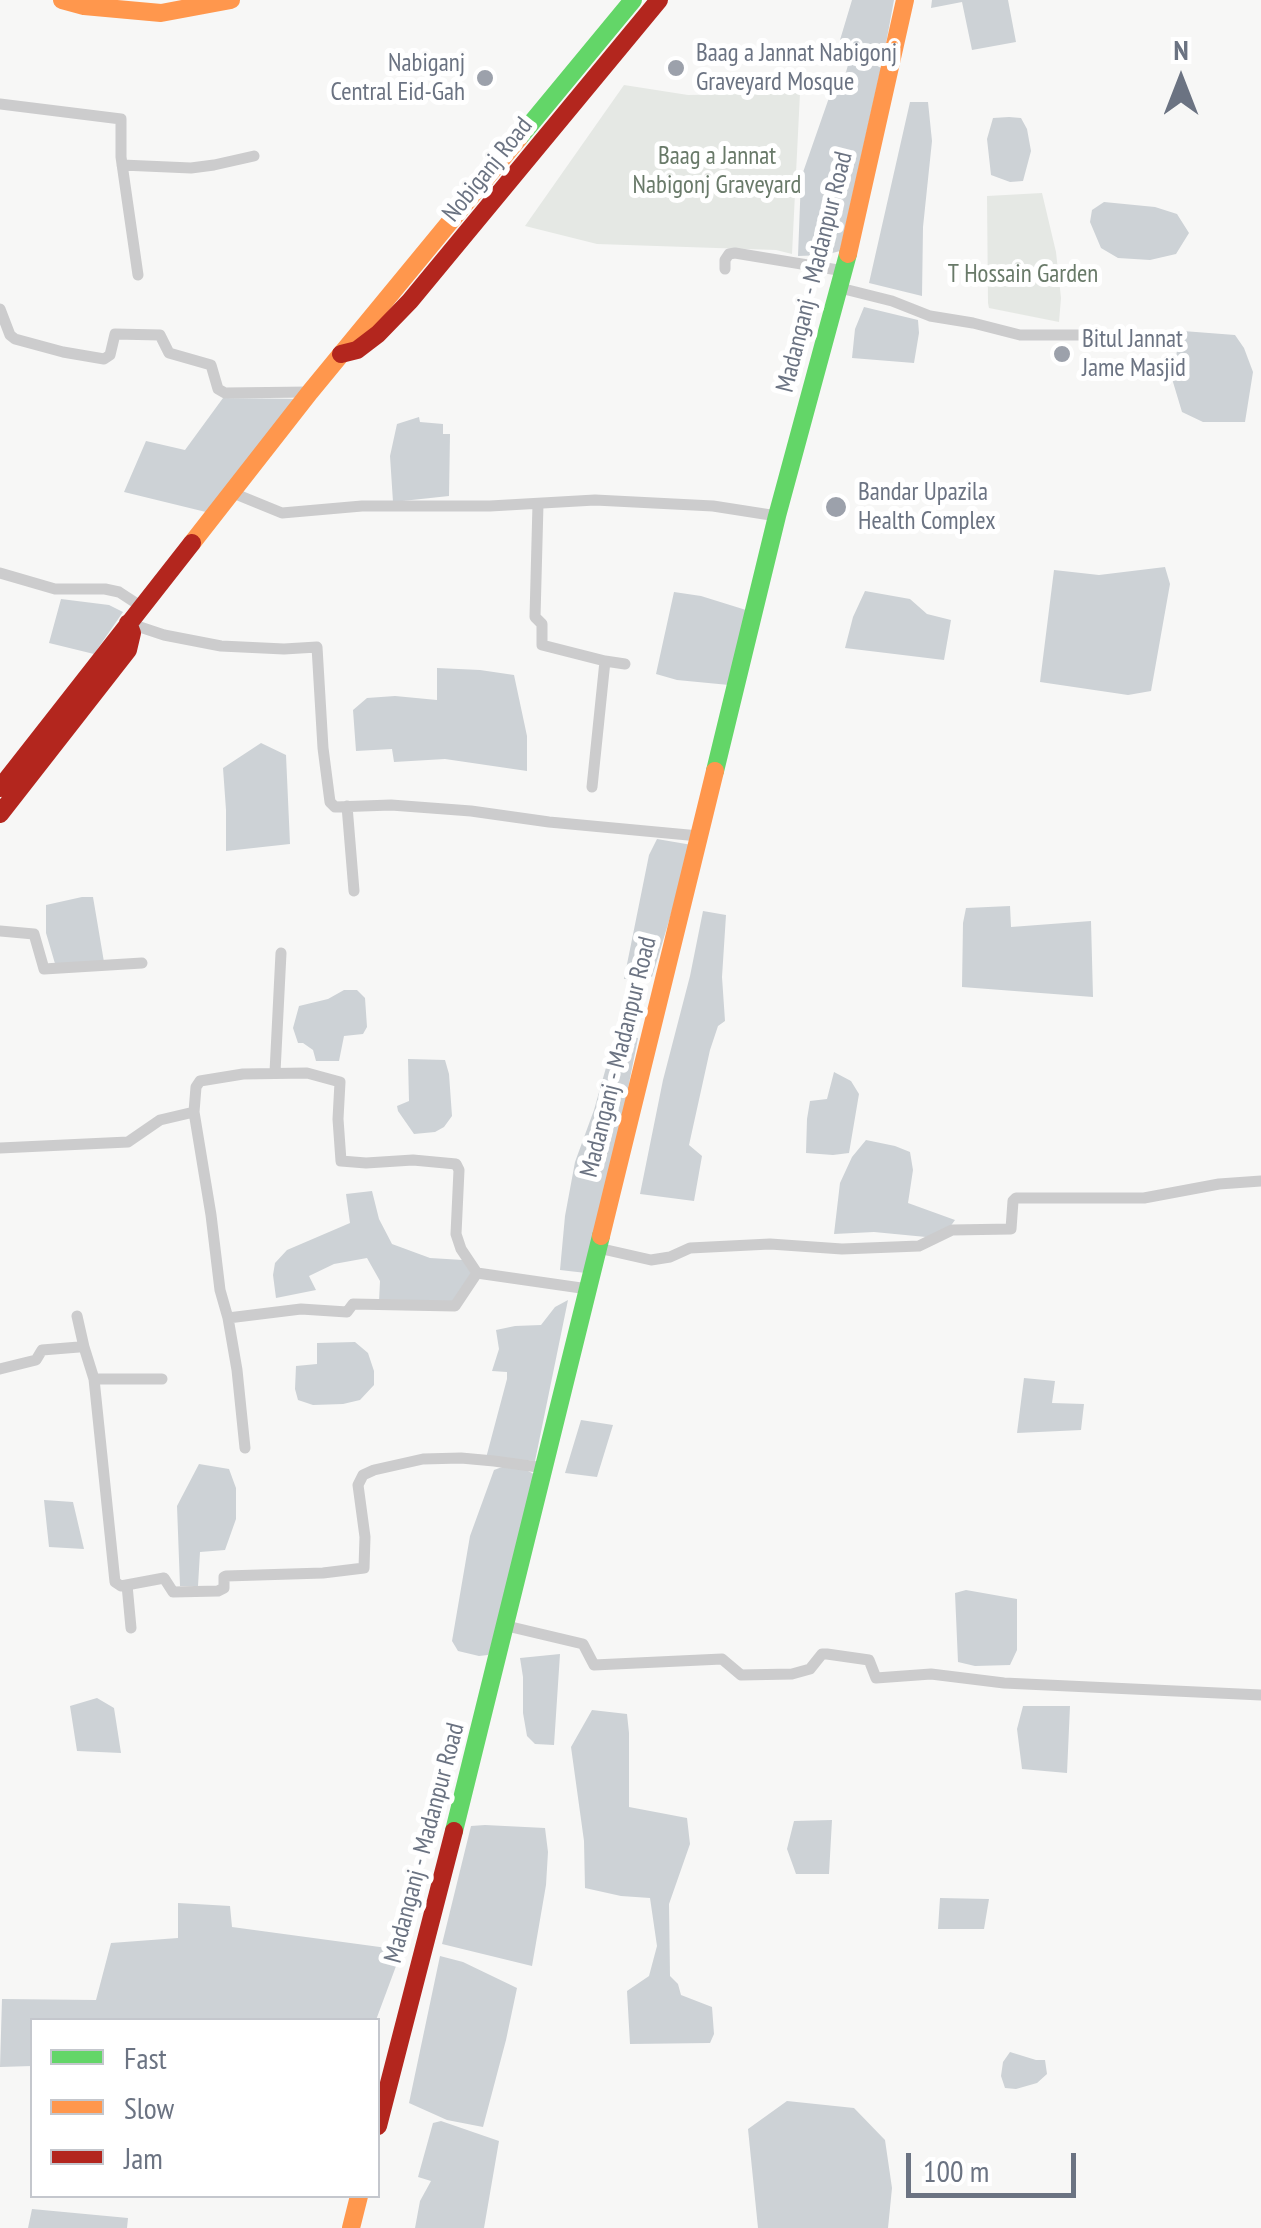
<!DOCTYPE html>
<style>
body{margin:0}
#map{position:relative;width:1261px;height:2228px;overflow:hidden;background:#f7f7f6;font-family:"PT Sans Narrow",sans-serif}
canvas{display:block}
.legend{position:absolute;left:30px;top:2018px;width:350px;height:180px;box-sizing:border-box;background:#fff;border:2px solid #c4c7cd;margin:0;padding:12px 18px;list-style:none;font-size:30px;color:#6b7382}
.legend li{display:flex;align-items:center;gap:20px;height:50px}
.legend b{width:50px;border:2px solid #c4c7cd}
.north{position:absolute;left:1131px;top:30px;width:100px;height:100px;-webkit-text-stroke:8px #fff;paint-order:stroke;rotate:0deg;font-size:28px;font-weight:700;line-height:40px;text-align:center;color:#6b7382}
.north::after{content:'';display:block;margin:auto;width:35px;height:45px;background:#6b7382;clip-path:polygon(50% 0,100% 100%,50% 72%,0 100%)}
.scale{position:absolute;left:906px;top:2153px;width:170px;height:45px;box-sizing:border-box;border:5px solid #6b7382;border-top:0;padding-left:12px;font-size:30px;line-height:35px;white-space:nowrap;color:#6b7382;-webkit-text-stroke:8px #fff;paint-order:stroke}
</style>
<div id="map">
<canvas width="1261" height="2228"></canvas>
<ul class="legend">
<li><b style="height:12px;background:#63d668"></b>Fast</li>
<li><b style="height:12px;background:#ff974d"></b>Slow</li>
<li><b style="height:12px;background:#b3261e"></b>Jam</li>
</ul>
<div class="north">N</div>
<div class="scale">100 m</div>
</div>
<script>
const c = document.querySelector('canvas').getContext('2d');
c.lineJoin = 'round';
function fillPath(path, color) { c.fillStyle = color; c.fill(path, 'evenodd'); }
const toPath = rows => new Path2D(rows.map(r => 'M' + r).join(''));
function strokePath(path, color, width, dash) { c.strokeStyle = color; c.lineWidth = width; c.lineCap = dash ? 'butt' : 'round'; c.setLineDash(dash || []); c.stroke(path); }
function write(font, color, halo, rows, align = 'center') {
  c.font = font + ' "PT Sans Narrow",sans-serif'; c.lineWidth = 10; c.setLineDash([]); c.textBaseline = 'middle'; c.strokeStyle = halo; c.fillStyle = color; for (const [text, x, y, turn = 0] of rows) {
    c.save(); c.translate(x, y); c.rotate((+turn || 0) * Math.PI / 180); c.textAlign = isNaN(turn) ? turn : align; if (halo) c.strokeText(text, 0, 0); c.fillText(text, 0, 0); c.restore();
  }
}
fillPath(toPath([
 [624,85,688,95,800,93,792,254,776,250,597,244,525,226],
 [1042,193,1056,252,1061,298,1059,322,989,308,988,303,987,196]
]), '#e5e8e4');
fillPath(toPath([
 [852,0,894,0,885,49,857,49,840,40],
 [932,0,1008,0,1016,42,972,50,962,2,931,8],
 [850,58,872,63,881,68,840,251,825,255,798,256,801,178,831,92,840,93],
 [910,102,928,102,932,141,923,227,922,296,869,283],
 [1009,117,1021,118,1027,129,1031,151,1023,181,1010,182,991,175,987,139,993,118],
 [1104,202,1155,207,1177,214,1189,233,1176,254,1150,260,1118,258,1101,248,1090,222,1092,210],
 [864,307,918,320,919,333,914,363,852,358,855,329],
 [1183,331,1235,335,1244,348,1253,372,1245,422,1203,422,1182,412,1173,382,1178,342],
 [223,398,302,399,210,513,124,492,146,441,185,450],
 [419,417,420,422,443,424,443,434,450,434,449,496,393,502,390,456,397,424],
 [1165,567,1170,584,1151,691,1128,695,1040,682,1054,570,1099,575],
 [865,591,910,599,927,614,951,620,944,660,845,648,853,617],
 [674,592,701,596,746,610,729,685,677,680,656,674],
 [61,599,109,605,123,612,94,654,49,643],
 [437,668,480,670,514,675,527,736,527,771,445,759,394,762,392,749,356,751,353,710,367,698,395,696,437,700],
 [261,743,286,755,290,844,226,851,226,810,223,768],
 [657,839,692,845,652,977,624,979,649,855],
 [82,897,93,897,104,962,56,967,46,933,46,905],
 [1010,906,1011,927,1091,921,1093,997,962,987,963,923,966,908],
 [703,911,726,915,722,977,725,1021,718,1026,710,1050,689,1145,702,1156,694,1201,640,1194,663,1080,690,976],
 [344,990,357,990,365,998,367,1027,363,1034,344,1036,339,1061,316,1061,313,1050,303,1043,298,1043,293,1028,299,1006,328,999],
 [621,1036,638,1038,620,1129,586,1273,560,1270,565,1216,575,1162,594,1110,609,1057],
 [408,1059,445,1060,449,1074,452,1116,444,1127,435,1132,414,1134,398,1111,397,1106,409,1101],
 [834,1072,851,1081,859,1094,849,1153,833,1155,806,1153,807,1119,810,1101,827,1099],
 [866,1140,895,1146,910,1152,913,1170,908,1203,955,1220,947,1231,926,1237,874,1232,834,1234,840,1183,852,1157],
 [372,1191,379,1219,392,1244,430,1258,463,1260,473,1276,456,1304,379,1302,380,1281,367,1258,334,1264,309,1276,316,1290,276,1298,273,1275,275,1263,287,1250,350,1223,346,1194],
 [568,1300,535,1461,486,1458,507,1379,507,1372,492,1371,499,1349,496,1330,515,1326,541,1325,555,1307],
 [355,1342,368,1353,374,1371,374,1385,360,1400,343,1404,313,1405,298,1400,295,1389,296,1366,317,1364,317,1343],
 [1024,1378,1055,1381,1052,1403,1084,1404,1081,1430,1017,1433],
 [581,1420,613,1425,597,1477,565,1473],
 [199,1464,229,1469,236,1488,236,1519,225,1550,200,1552,198,1586,180,1586,177,1506],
 [502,1467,526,1470,536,1475,493,1646,488,1655,479,1656,458,1651,452,1641,470,1536,494,1470],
 [44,1500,73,1502,84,1549,49,1547],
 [966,1590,1017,1599,1017,1650,1010,1665,975,1666,958,1662,955,1593],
 [560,1654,554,1745,535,1744,527,1736,523,1713,523,1677,520,1658],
 [97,1698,114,1708,121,1753,77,1751,70,1706],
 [1023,1706,1070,1706,1067,1773,1022,1769,1017,1729],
 [592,1710,627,1714,629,1733,629,1807,687,1818,690,1844,669,1904,670,1976,678,1984,681,1995,712,2007,714,2034,710,2043,630,2044,627,1991,649,1976,657,1946,650,1898,621,1896,585,1888,584,1841,571,1747],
 [832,1820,829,1874,796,1874,787,1849,794,1821],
 [485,1825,545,1828,548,1852,546,1885,532,1966,442,1944,471,1826],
 [940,1898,989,1899,984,1929,938,1929],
 [178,1903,230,1906,232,1927,402,1950,376,2020,32,2020,32,2066,0,2067,2,1999,96,2000,111,1943,178,1938],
 [440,1956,463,1962,517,1988,506,2040,483,2127,447,2120,409,2103],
 [1010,2052,1036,2060,1045,2060,1047,2074,1037,2083,1016,2089,1005,2088,1001,2076,1003,2062],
 [787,2101,854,2108,885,2140,892,2188,888,2228,758,2228,748,2129],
 [441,2121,499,2141,484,2228,415,2228,420,2201,431,2181,418,2177,433,2123],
 [32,2209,128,2218,127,2228,28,2228]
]), '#cdd2d6');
strokePath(toPath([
 [0,104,121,119,121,157,138,275],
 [122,165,191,168,214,165,254,156],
 [725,269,725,260,729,254,735,253,844,271],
 [840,288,892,301,930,316,973,323,1020,335,1092,335],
 [0,309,10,335,15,339,63,352,104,359,110,355,115,334,160,335,169,353,211,365,218,389,225,393,310,392],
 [233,493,282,513,362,506,490,506,595,500,713,506,777,516],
 [538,504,535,617,542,624,542,645,605,661,592,787],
 [0,573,55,589,105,589,119,592,142,607],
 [128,623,164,635,221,646,284,649,317,647,323,748,330,802,335,807,391,805,471,811,549,822,699,836],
 [605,661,625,664],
 [347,806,354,891],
 [0,931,34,934,44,969,142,963],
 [275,1072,281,953],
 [194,1112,211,1215,220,1290,228,1318,237,1370,245,1448],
 [0,1148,128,1142,160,1120,194,1112,196,1087,200,1081,243,1074,307,1073,340,1082,338,1119,341,1161,366,1163,413,1160,456,1164,459,1170,456,1234,461,1249,477,1273,588,1289],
 [598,1248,651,1260,670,1257,690,1248,770,1244,842,1249,919,1246,952,1230,1011,1229,1013,1201,1016,1198,1144,1198,1219,1184,1261,1181],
 [77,1316,84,1347],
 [228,1318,301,1309,347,1312,353,1304,455,1306,477,1273],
 [0,1369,36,1360,42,1350,79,1347,84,1347,94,1379,162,1379],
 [94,1379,115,1582,121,1586,164,1578,173,1592,218,1591,224,1588,224,1577,226,1576,323,1573,364,1568,365,1537,358,1485,363,1475,374,1470,423,1459,461,1458,494,1461,545,1468],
 [127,1585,131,1628],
 [507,1626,583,1644,594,1665,722,1659,741,1675,792,1674,810,1669,822,1654,827,1654,869,1660,876,1678,931,1674,1004,1683,1261,1695]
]), '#cccccd', 11);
strokePath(toPath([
 [519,138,633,0],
 [715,771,777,516,848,254],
 [454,1831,601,1236]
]), '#63d668', 18);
strokePath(toPath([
 [62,0,84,6,161,13,231,0],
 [848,254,905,0],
 [192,543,310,392,519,138],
 [601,1236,715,771],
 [351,2228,359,2196]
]), '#ff974d', 18);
strokePath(toPath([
 [341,354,357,350,378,334,410,301,659,0],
 [0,788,192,543],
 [0,814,128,650,132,633,128,623],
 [378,2126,454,1831]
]), '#b3261e', 18);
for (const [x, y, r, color] of [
 [676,68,10,"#9ca1ab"],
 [485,78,10,"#9ca1ab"],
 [1062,354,10,"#9ca1ab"],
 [836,507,12,"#9ca1ab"]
]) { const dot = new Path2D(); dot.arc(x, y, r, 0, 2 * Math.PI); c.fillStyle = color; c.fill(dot); strokePath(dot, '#fff', 4); }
write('25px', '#6b7382', '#fff', [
 ["Baag a Jannat Nabigonj",696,54],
 ["Graveyard Mosque",696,83],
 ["Nabiganj",465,64,"right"],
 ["Central Eid-Gah",465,93,"right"],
 ["Bitul Jannat",1082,340],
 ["Jame Masjid",1082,369],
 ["Bandar Upazila",858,493],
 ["Health Complex",858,522]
], 'left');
write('25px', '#697a69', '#fff', [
 ["Baag a Jannat",717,157],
 ["Nabigonj Graveyard",717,186],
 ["T Hossain Garden",1023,275]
]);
write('25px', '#6b7382', '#fff', [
 ["Nobiganj Road",488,170,-51],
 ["Madanganj - Madanpur Road",815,272,-76],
 ["Madanganj - Madanpur Road",619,1057,-76],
 ["Madanganj - Madanpur Road",425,1843,-75]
]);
</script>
